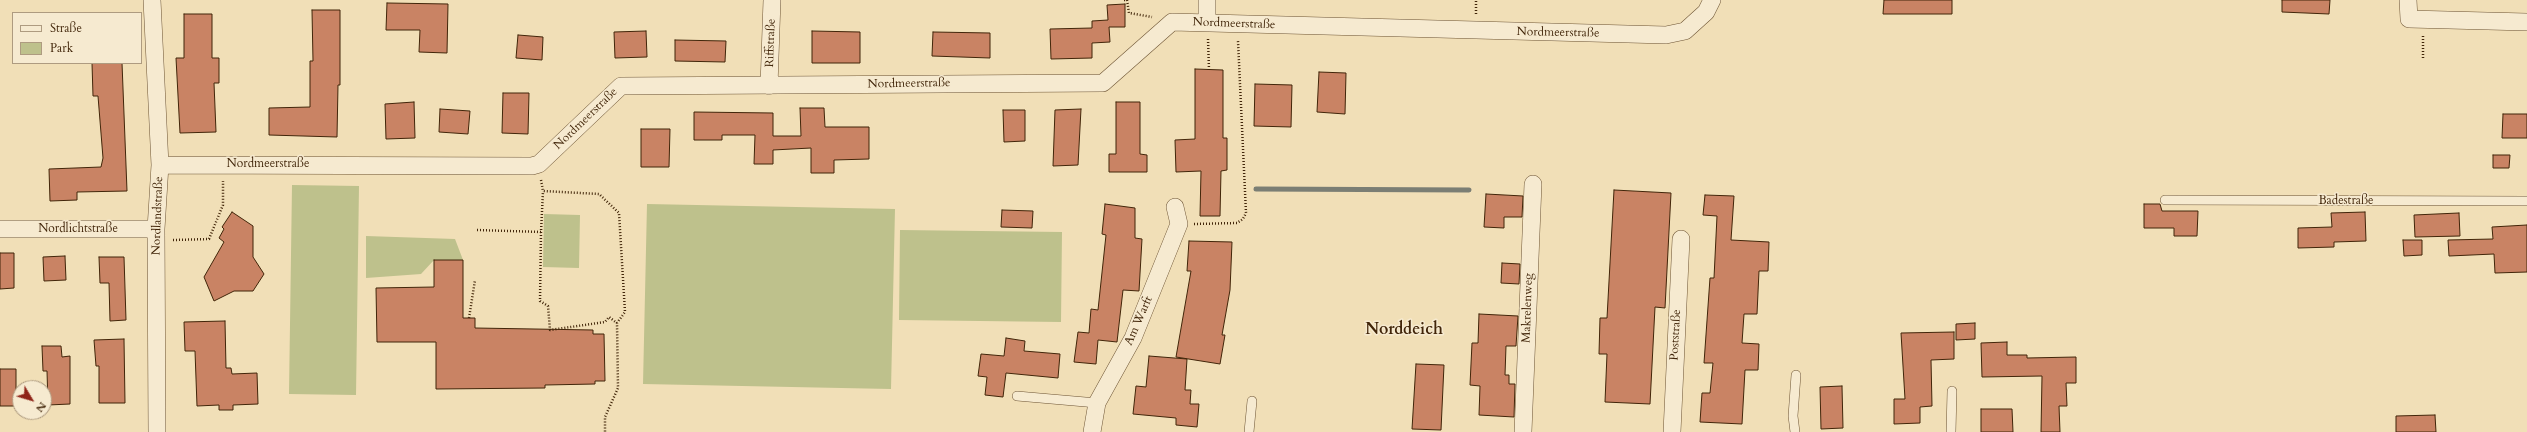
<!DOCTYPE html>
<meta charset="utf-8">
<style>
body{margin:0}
#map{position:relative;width:2527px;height:432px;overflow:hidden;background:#f1dfb7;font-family:Cardo,serif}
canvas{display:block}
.legend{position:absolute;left:12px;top:12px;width:130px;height:52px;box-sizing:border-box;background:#f6ead0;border:1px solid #ae9b80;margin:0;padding:5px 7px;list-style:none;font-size:12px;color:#412509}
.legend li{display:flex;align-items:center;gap:8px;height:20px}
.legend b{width:20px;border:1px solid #ae9b80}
.north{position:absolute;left:12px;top:380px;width:40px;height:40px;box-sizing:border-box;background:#f6ead0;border:1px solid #ae9b80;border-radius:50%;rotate:128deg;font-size:11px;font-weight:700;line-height:16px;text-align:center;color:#412509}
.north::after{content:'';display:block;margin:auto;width:14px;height:18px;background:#8f2418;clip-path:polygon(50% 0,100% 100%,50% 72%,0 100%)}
</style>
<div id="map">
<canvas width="2527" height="432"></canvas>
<ul class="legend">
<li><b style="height:5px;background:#f6ead0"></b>Straße</li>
<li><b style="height:11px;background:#bec18c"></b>Park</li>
</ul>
<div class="north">N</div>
</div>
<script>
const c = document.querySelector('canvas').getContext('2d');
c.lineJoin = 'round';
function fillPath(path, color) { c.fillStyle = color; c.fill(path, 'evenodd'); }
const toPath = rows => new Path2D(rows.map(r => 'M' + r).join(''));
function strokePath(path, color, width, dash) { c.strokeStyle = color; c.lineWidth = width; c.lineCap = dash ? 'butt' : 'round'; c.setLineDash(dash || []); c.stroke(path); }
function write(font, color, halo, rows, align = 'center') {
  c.font = font + ' Cardo,serif'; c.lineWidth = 3; c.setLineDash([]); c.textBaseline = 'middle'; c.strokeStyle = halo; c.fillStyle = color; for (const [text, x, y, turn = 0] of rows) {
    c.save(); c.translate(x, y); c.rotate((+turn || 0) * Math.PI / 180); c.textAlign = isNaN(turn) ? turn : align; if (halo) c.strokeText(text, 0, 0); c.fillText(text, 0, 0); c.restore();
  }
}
fillPath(toPath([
 [292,185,359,186,356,395,289,394],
 [647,204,895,209,891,389,643,384],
 [544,214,580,215,579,268,543,267],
 [900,230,1062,232,1061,322,899,320],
 [366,236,455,239,463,260,434,260,421,274,366,278]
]), '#bec18c');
strokePath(toPath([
 [1256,189,1469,190]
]), '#7b7e74', 5);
const building = toPath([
 [1884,0,1952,0,1952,14,1883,14,1884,0],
 [2282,0,2330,0,2329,14,2282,12,2282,0],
 [387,3,448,4,447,53,419,52,420,30,386,30,387,3],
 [1125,4,1125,27,1109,27,1110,42,1092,43,1092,58,1051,59,1050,29,1092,28,1092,21,1108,20,1107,5,1125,4],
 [312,10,340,10,340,85,338,85,337,137,269,135,269,108,310,107,310,61,313,61,312,10],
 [184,14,212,14,212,58,219,58,219,83,214,83,216,132,180,133,176,58,184,58,184,14],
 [646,31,647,57,615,58,614,32,646,31],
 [812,31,860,32,860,63,812,63,812,31],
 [933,32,990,33,990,58,932,56,933,32],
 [518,35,543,37,542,60,516,58,518,35],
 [675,40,726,41,725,62,675,61,675,40],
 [92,63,122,63,127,191,77,192,77,200,50,201,49,169,101,167,103,158,98,96,93,96,92,63],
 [1195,69,1223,70,1223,138,1227,138,1227,170,1221,171,1220,216,1200,216,1201,171,1176,172,1175,140,1195,139,1195,69],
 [1319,72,1346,73,1345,114,1317,112,1319,72],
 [1255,84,1292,85,1291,127,1254,126,1255,84],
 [503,93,529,93,528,134,502,133,503,93],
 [414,102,415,138,386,139,385,104,414,102],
 [1116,102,1140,102,1140,154,1147,155,1147,172,1109,172,1109,154,1116,154,1116,102],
 [800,108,824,108,825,127,869,127,869,159,834,160,834,173,811,173,811,148,773,150,773,164,754,164,755,135,722,135,722,140,694,140,694,112,773,113,773,136,801,136,800,108],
 [440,109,470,111,468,134,439,132,440,109],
 [1081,109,1078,165,1053,166,1055,110,1081,109],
 [1003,110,1025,110,1025,141,1004,142,1003,110],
 [2503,114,2527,114,2527,138,2502,138,2503,114],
 [641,129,670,129,669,167,641,167,641,129],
 [2493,155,2510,155,2509,168,2493,168,2493,155],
 [1614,190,1671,193,1665,308,1655,307,1650,404,1605,402,1607,354,1599,354,1600,318,1607,318,1614,190],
 [1486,194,1523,196,1522,217,1504,217,1504,228,1484,227,1486,194],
 [1705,195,1734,196,1731,240,1769,242,1768,271,1759,271,1757,314,1744,314,1742,343,1759,344,1758,370,1745,370,1742,424,1700,422,1702,393,1710,393,1713,363,1704,363,1710,278,1714,278,1717,216,1703,215,1705,195],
 [1105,204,1135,208,1135,238,1142,239,1139,291,1123,290,1117,342,1098,340,1096,364,1074,362,1078,332,1089,333,1091,309,1098,310,1106,235,1102,234,1105,204],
 [2144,204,2160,204,2162,211,2198,211,2197,236,2174,236,2174,228,2144,228,2144,204],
 [1002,210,1033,211,1032,228,1001,227,1002,210],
 [232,212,253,226,253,257,264,274,253,291,234,291,214,301,204,277,224,242,219,238,224,229,222,227,232,212],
 [2365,212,2366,241,2334,242,2334,247,2298,248,2298,228,2332,227,2331,213,2365,212],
 [2459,213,2460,236,2415,237,2414,215,2459,213],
 [2527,225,2527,272,2495,273,2494,254,2449,256,2448,240,2493,239,2492,227,2527,225],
 [2403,240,2422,240,2422,255,2404,256,2403,240],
 [1189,241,1232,242,1230,290,1222,335,1225,335,1220,364,1176,357,1191,271,1187,271,1189,241],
 [0,253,14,253,14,288,0,289,0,253],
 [65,256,66,280,44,281,43,257,65,256],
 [99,257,124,257,126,320,110,321,109,283,100,283,99,257],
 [434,260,463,260,463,318,475,318,475,328,593,330,593,334,604,334,605,381,595,381,595,384,545,385,545,388,436,389,436,342,377,342,376,288,434,287,434,260],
 [1502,263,1520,264,1519,284,1501,283,1502,263],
 [1479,314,1518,316,1516,346,1506,346,1505,375,1509,375,1509,384,1515,384,1514,417,1479,415,1480,386,1470,385,1472,343,1478,343,1479,314],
 [225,321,226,368,231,368,232,374,257,373,258,404,233,405,233,410,219,410,219,405,197,406,195,351,185,351,184,322,225,321],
 [1975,323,1975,339,1956,340,1956,324,1975,323],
 [1954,332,1954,359,1931,360,1932,406,1920,407,1920,423,1894,424,1894,399,1905,399,1901,333,1954,332],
 [1006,338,1025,341,1024,351,1060,354,1058,378,1006,373,1003,397,985,395,987,377,978,376,981,354,1004,356,1006,338],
 [124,339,125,403,99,403,99,366,96,366,94,340,124,339],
 [2007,342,2007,355,2027,355,2027,358,2076,357,2076,383,2066,383,2067,406,2059,406,2060,432,2041,432,2042,376,1982,377,1981,343,2007,342],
 [42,346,61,346,62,357,70,356,70,404,48,405,47,371,43,371,42,346],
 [1149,356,1187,359,1185,390,1191,390,1190,404,1199,404,1197,427,1176,425,1176,418,1133,414,1136,386,1146,387,1149,356],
 [1416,364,1444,365,1441,430,1412,429,1416,364],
 [0,369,16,369,16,406,0,406,0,369],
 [1842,386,1843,428,1821,429,1820,387,1842,386],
 [1981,409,2012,409,2013,432,1981,432,1981,409],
 [2435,415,2436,432,2396,432,2396,416,2435,415]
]);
fillPath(building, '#c98364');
strokePath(building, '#412509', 1);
const lane = toPath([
 [2165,200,2527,201],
 [1017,396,1097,403],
 [1249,432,1252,401],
 [1795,432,1793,416,1796,375],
 [1951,432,1952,391]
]);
const street = toPath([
 [152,0,160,165,156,229,157,432],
 [2408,0,2409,19,2527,22],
 [1207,22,1207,0],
 [769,86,772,0],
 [160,165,532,166,539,164,621,86,1103,83,1172,22,1666,35,1685,31,1706,12,1712,0],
 [0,229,156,229],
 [1092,432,1097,403,1133,338,1179,224,1175,207],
 [1523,432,1533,184],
 [1672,432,1681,239]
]);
strokePath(lane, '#6d5434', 10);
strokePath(street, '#6d5434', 18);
strokePath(toPath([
 [1124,0,1127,0,1129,13,1152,17],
 [1476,14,1476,0],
 [2423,36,2423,60],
 [1208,39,1209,70],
 [541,180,543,191,599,194,619,213,625,312,617,323,618,388,605,417,605,432],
 [1194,224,1237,223,1243,219,1246,213,1238,41],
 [477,230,541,232,543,191],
 [541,232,540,301,548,306,550,330,605,322,609,317,617,323],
 [173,240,209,239,223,205,223,181],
 [469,318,475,280]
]), '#412509', 2.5, [1, 2]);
strokePath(lane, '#f6ead0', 9);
strokePath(street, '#f6ead0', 17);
write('12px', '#412509', '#f6ead0', [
 ["Nordmeerstraße",1234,24,2],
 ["Nordmeerstraße",1558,33,1],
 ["Riffstraße",771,43,-88],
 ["Nordmeerstraße",909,84,-1],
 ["Nordmeerstraße",586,119,-44],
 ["Nordmeerstraße",268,164],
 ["Badestraße",2346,201],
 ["Nordlandstraße",158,216,-88],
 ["Nordlichtstraße",78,229],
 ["Makrelenweg",1528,308,-88],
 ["Am Warft",1139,321,-66],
 ["Poststraße",1676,335,-87]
]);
write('bold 16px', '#412509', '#f6ead0', [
 ["Norddeich",1404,330]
]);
</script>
